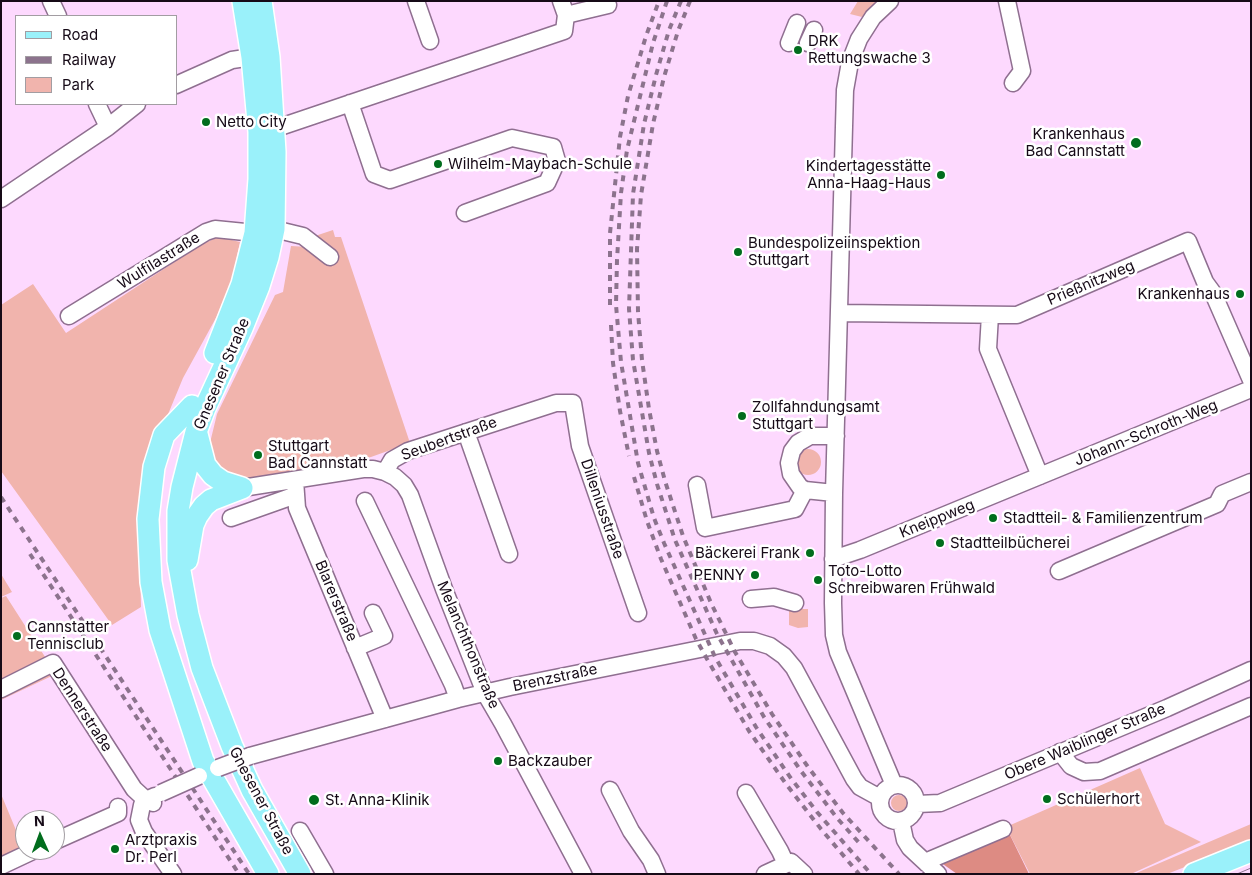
<!DOCTYPE html>
<meta charset="utf-8">
<style>
body{margin:0}
#map{position:relative;width:1252px;height:875px;overflow:hidden;background:#fdd9fe;font-family:Inter,sans-serif}
canvas{display:block}
.frame{position:absolute;inset:0;border:2px solid #160a17;pointer-events:none}
.legend{position:absolute;left:15px;top:15px;width:162px;height:90px;box-sizing:border-box;background:#fff;border:1px solid #a29da2;margin:0;padding:6px 9px;list-style:none;font-size:15px;color:#160a17}
.legend li{display:flex;align-items:center;gap:10px;height:25px}
.legend b{width:25px;border:1px solid #a29da2}
.north{position:absolute;left:15px;top:810px;width:50px;height:50px;box-sizing:border-box;background:#fff;border:1px solid #a29da2;border-radius:50%;rotate:358deg;font-size:14px;font-weight:700;line-height:20px;text-align:center;color:#160a17}
.north::after{content:'';display:block;margin:auto;width:18px;height:22px;background:#016d1d;clip-path:polygon(50% 0,100% 100%,50% 72%,0 100%)}
</style>
<div id="map">
<canvas width="1252" height="875"></canvas>
<div class="frame"></div>
<ul class="legend">
<li><b style="height:6px;background:#9af1fa"></b>Road</li>
<li><b style="height:6px;background:#8c738d"></b>Railway</li>
<li><b style="height:14px;background:#f1b4ad"></b>Park</li>
</ul>
<div class="north">N</div>
</div>
<script>
const c = document.querySelector('canvas').getContext('2d');
c.lineJoin = 'round';
function fillPath(path, color) { c.fillStyle = color; c.fill(path, 'evenodd'); }
const toPath = rows => new Path2D(rows.map(r => 'M' + r).join(''));
function strokePath(path, color, width, dash) { c.strokeStyle = color; c.lineWidth = width; c.lineCap = dash ? 'butt' : 'round'; c.setLineDash(dash || []); c.stroke(path); }
function write(font, color, halo, rows, align = 'center') {
  c.font = font + ' Inter,sans-serif'; c.lineWidth = 5; c.setLineDash([]); c.textBaseline = 'middle'; c.strokeStyle = halo; c.fillStyle = color; for (const [text, x, y, turn = 0] of rows) {
    c.save(); c.translate(x, y); c.rotate((+turn || 0) * Math.PI / 180); c.textAlign = isNaN(turn) ? turn : align; if (halo) c.strokeText(text, 0, 0); c.fillText(text, 0, 0); c.restore();
  }
}
fillPath(toPath([
 [858,1,880,1,862,17,850,14],
 [333,230,335,237,341,237,410,443,371,457,319,470,251,481,218,474,209,447,217,414,275,295,283,292,291,246,308,247,318,235],
 [219,237,240,242,232,280,217,316,183,378,150,458,139,515,141,607,112,625,1,471,1,305,33,284,66,333,202,244],
 '795 462a13 13 0 1 1 26 0a13 13 0 1 1-26 0Z',
 [1,574,12,592,1,597],
 [6,596,56,674,1,700,1,598],
 [797,609,808,609,808,627,798,628,789,625,789,611],
 [1140,768,1165,824,1201,842,1131,874,1030,874,1006,827],
 [1,794,23,847,1,858],
 '891 803a8 8 0 1 1 16 0a8 8 0 1 1-16 0Z',
 [1251,824,1251,841,1167,874,1134,874]
]), '#f1b4ad');
fillPath(toPath([
 [1009,833,1029,874,957,874,940,862]
]), '#dd8b83');
const minor = toPath([
 [51,1,58,16],
 [416,1,430,41],
 [890,1,873,17,859,39,850,62,845,90,834,493,833,603,834,635,838,652,894,785],
 [1007,1,1022,71,1013,83],
 [566,15,608,5],
 [789,43,797,23],
 [808,43,814,30],
 [176,85,232,60,252,57],
 [350,103,374,174,390,180,512,138,553,147,557,161,547,183,465,213],
 [97,104,108,127],
 [274,129,564,31,566,15,561,1],
 [1,199,108,127,137,104],
 [274,229,303,236,330,257],
 [840,313,1017,315,1188,241,1205,282,1213,293,1251,380],
 [990,315,988,349,1040,476],
 [69,316,206,232,215,229,255,233],
 [466,432,509,554],
 [385,472,392,460,408,451,556,403,573,403,580,446,638,613],
 [295,480,297,508,385,719],
 [697,485,705,528,795,509,805,490],
 [242,488,363,469,373,469,385,472,395,477,404,485,410,495,444,589,485,693,503,724,583,874],
 [834,493,805,490,800,487,791,474,789,463,792,451,798,443,810,436,836,436],
 [365,501,453,685,458,699],
 [231,518,296,495],
 [833,559,860,550,1251,389],
 [1059,571,1217,504,1222,494,1251,482],
 [751,599,774,597,795,603],
 [355,648,384,636,373,613],
 [1,689,53,663,134,789,146,800,153,803],
 [1060,752,1071,766,1084,772,1100,771,1251,706],
 [250,756,458,699,510,687,740,641,754,641,770,646,784,656,794,668,854,779,860,787,880,798],
 '880 803a18 18 0 1 1 36 0a18 18 0 1 1-36 0Z',
 [610,790,631,831,651,860,657,874],
 [746,793,780,851,786,864],
 [155,796,146,800,142,805,139,820,144,832,173,874],
 [917,804,940,803,1167,708,1251,670],
 [901,821,905,840,910,848,938,874],
 [300,831,325,874],
 [55,841,118,813,118,807],
 [926,863,932,859,1003,829],
 [1,866,35,850],
 [765,874,791,862,804,874]
]);
const major = toPath([
 [261,1,269,57,275,152,274,229,268,257,259,286,242,328,205,408,196,432,182,487,178,511,178,560,188,615,202,668,232,746,252,790,300,874],
 [215,353,242,284,255,233,259,179,259,132,252,57,243,1],
 [192,406,164,435,154,467,148,519,151,582,160,630,203,761,268,874],
 [197,434,205,465,213,475,223,482,242,488],
 [187,560,193,525,197,516,204,506,211,500,242,488],
 [1194,874,1251,851]
]);
strokePath(minor, '#8f6f90', 19);
strokePath(major, '#fff', 24);
strokePath(minor, '#fff', 16);
strokePath(major, '#9af1fa', 21);
strokePath(toPath([
 [1237,874,1251,868]
]), '#8c738d', 1);
strokePath(toPath([
 [667,1,653,43,627,150,621,193,617,260,616,305,621,362,638,463,654,518,664,543,715,657,756,727,790,777,817,812,871,874],
 [681,1,669,30,656,75,644,124,633,194,629,309,633,360,649,453,657,484,675,540,717,634,764,717,801,771,837,818,861,845],
 [690,1,678,31,664,77,653,124,641,195,637,249,638,312,642,360,649,409,657,451,665,481,683,536,711,603,735,652,772,714,808,767,843,813,899,874],
 [610,305,610,233,620,137,628,96,646,36,659,1],
 [611,325,613,363,620,411,629,456],
 [634,477,647,521,661,559,696,639,707,659,749,731,786,784,821,829,859,874],
 [1,497,249,874],
 [30,554,239,874]
]), '#8c738d', 4, [6, 6]);
const minorBridge = toPath([
 [218,768,250,756],
 [161,793,199,776]
]);
strokePath(minorBridge, '#8f6f90', 19, []);
strokePath(minorBridge, '#fff', 16);
for (const [x, y, r, color] of [
 [798,50,5,"#016d1d"],
 [206,122,5,"#016d1d"],
 [1136,143,6,"#016d1d"],
 [438,164,5,"#016d1d"],
 [941,175,5,"#016d1d"],
 [738,252,5,"#016d1d"],
 [1240,294,5,"#016d1d"],
 [742,416,5,"#016d1d"],
 [258,455,5,"#016d1d"],
 [993,518,5,"#016d1d"],
 [940,543,5,"#016d1d"],
 [810,553,5,"#016d1d"],
 [755,575,5,"#016d1d"],
 [818,580,5,"#016d1d"],
 [17,636,5,"#016d1d"],
 [498,761,5,"#016d1d"],
 [1047,799,5,"#016d1d"],
 [314,800,6,"#016d1d"],
 [115,849,5,"#016d1d"]
]) { const dot = new Path2D(); dot.arc(x, y, r, 0, 2 * Math.PI); c.fillStyle = color; c.fill(dot); strokePath(dot, '#fff', 2); }
write('15px', '#160a17', '#fff', [
 ["DRK",808,41],
 ["Rettungswache 3",808,58],
 ["Netto City",216,122],
 ["Krankenhaus",1125,134,"right"],
 ["Bad Cannstatt",1125,151,"right"],
 ["Wilhelm-Maybach-Schule",448,164],
 ["Kindertagesstätte",931,166,"right"],
 ["Anna-Haag-Haus",931,183,"right"],
 ["Bundespolizeiinspektion",748,243],
 ["Stuttgart",748,260],
 ["Krankenhaus",1230,294,"right"],
 ["Zollfahndungsamt",752,407],
 ["Stuttgart",752,424],
 ["Stuttgart",268,446],
 ["Bad Cannstatt",268,463],
 ["Stadtteil- & Familienzentrum",1003,518],
 ["Stadtteilbücherei",950,543],
 ["Bäckerei Frank",800,553,"right"],
 ["Toto-Lotto",828,571],
 ["Schreibwaren Frühwald",828,588],
 ["PENNY",745,575,"right"],
 ["Cannstatter",27,627],
 ["Tennisclub",27,644],
 ["Backzauber",508,761],
 ["Schülerhort",1057,799],
 ["St. Anna-Klinik",325,800],
 ["Arztpraxis",125,840],
 ["Dr. Perl",125,857]
], 'left');
write('15px', '#160a17', '#fff', [
 ["Wulfilastraße",159,261,-32],
 ["Prießnitzweg",1091,283,-23],
 ["Gnesener Straße",222,374,-67],
 ["Johann-Schroth-Weg",1146,433,-22],
 ["Seubertstraße",449,439,-20],
 ["Dilleniusstraße",602,509,71],
 ["Kneippweg",937,519,-22],
 ["Blarerstraße",336,601,67],
 ["Melanchthonstraße",468,645,67],
 ["Brenzstraße",555,678,-12],
 ["Dennerstraße",82,710,57],
 ["Obere Waiblinger Straße",1085,742,-23],
 ["Gnesener Straße",261,801,62]
]);
</script>
